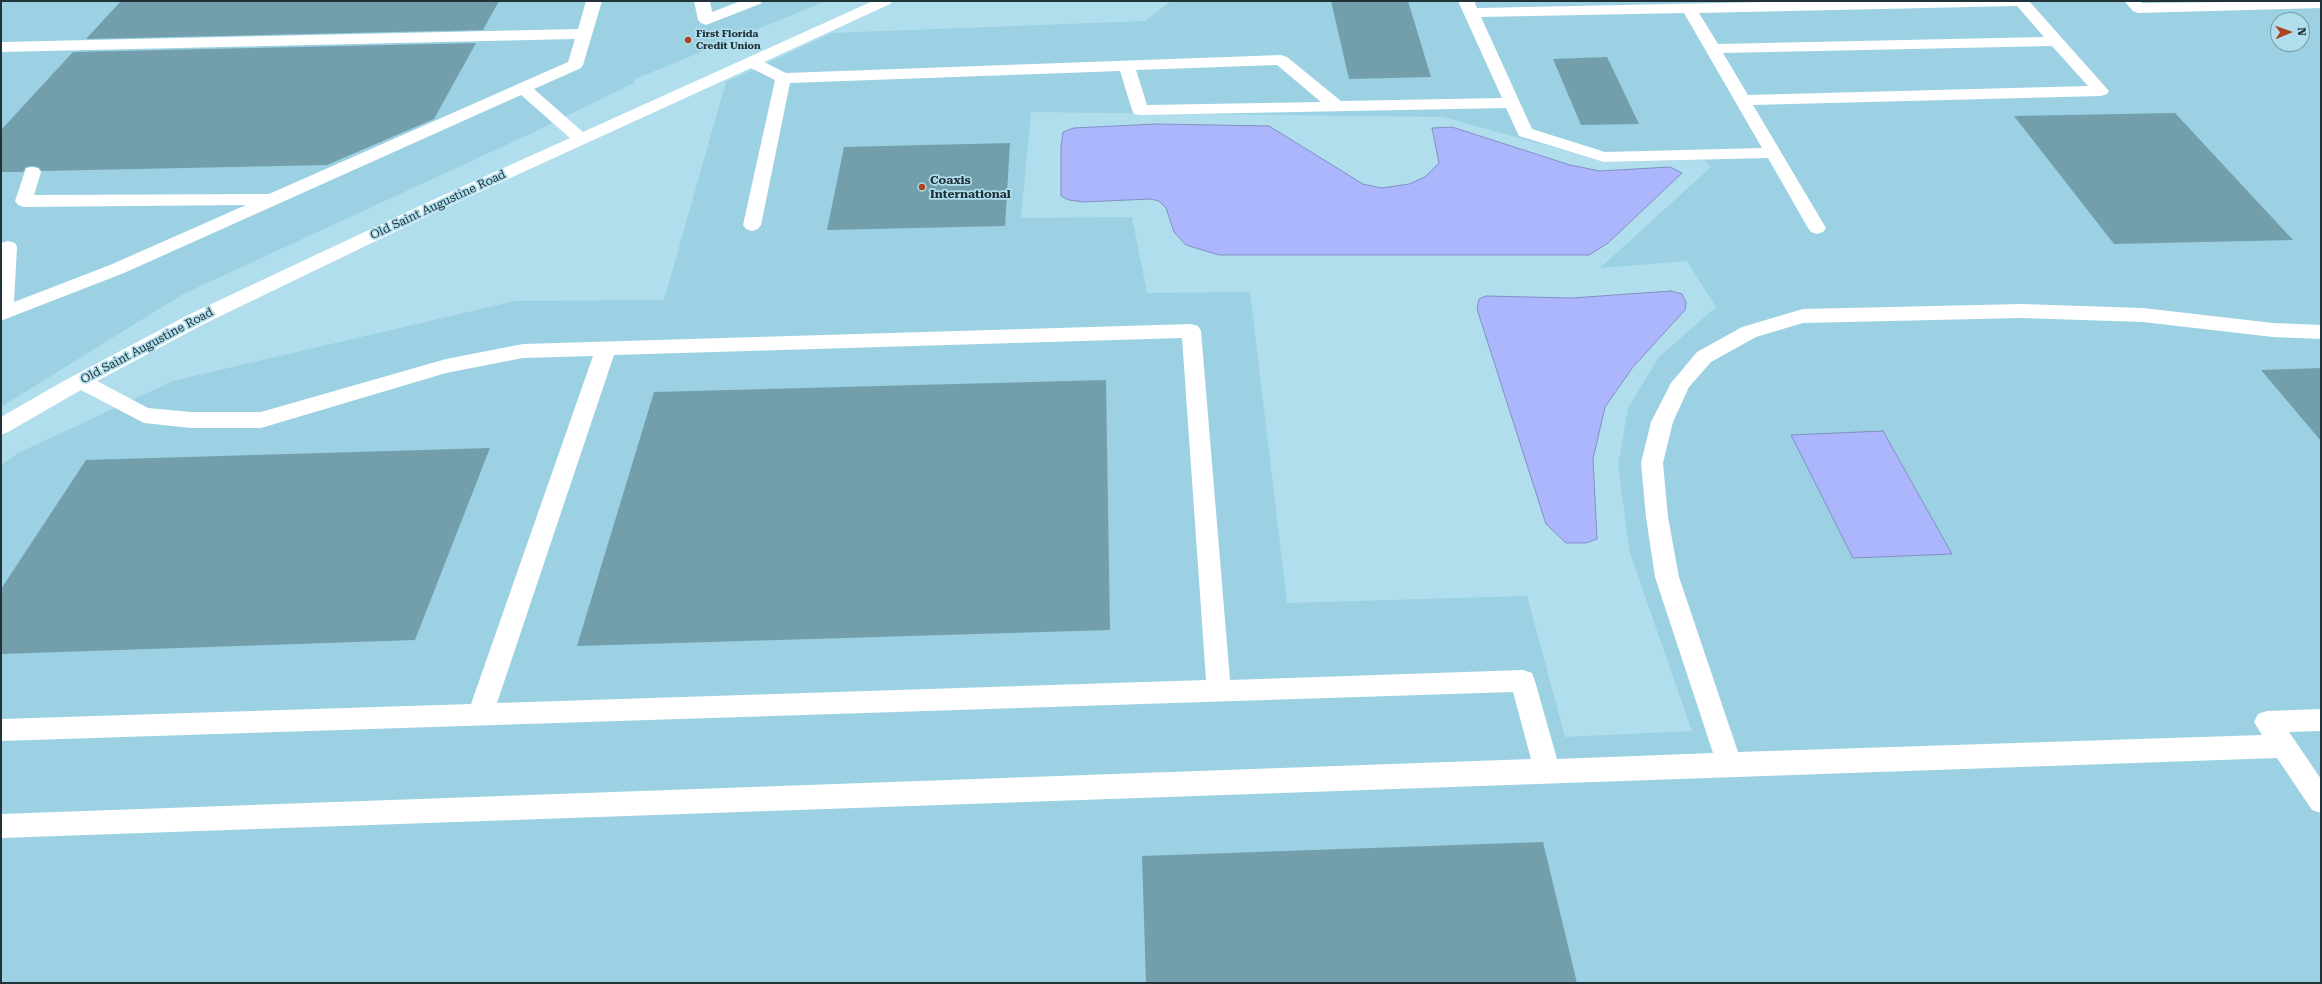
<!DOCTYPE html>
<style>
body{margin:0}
#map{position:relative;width:2322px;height:984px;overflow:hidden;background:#b0deec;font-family:"Roboto Serif",serif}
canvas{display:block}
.frame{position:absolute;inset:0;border:2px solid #213339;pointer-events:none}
.north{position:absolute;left:2270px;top:12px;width:40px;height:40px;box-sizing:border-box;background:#b0deec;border:1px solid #779aa4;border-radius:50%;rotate:88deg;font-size:11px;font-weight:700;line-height:16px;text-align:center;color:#213339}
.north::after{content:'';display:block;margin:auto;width:14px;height:18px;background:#ac4422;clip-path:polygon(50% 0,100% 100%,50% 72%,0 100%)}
</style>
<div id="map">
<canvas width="2322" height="984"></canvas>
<div class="frame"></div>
<div class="north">N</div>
</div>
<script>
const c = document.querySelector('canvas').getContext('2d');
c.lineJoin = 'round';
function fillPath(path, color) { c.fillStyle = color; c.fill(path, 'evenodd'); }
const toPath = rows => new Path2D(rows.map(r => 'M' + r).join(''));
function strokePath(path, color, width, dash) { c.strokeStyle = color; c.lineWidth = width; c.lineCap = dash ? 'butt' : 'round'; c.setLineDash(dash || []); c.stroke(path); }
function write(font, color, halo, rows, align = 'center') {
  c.font = font + ' "Roboto Serif",serif'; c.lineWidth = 3.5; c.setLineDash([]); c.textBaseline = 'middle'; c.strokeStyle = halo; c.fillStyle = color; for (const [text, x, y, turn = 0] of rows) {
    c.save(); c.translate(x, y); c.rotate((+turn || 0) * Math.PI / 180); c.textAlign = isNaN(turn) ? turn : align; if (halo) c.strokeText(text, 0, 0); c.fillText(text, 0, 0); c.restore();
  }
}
fillPath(toPath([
 [1,1,826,1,635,79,634,83,532,133,183,294,1,407],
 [1171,1,2321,1,2321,983,1,983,1,465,18,453,173,381,515,301,664,300,726,82,832,33,1145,21],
 [2278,20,2302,20,2302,44,2278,44],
 [1031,112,1443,117,1606,162,1705,160,1711,167,1600,268,1687,261,1716,307,1659,357,1628,408,1618,466,1630,553,1692,731,1565,737,1527,596,1287,603,1250,292,1147,293,1132,217,1021,218]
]), '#9bd1e2');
const water = toPath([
 [1156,124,1269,126,1363,184,1381,188,1409,184,1425,177,1439,163,1432,128,1452,127,1570,165,1600,171,1670,167,1682,173,1608,243,1589,255,1219,255,1186,245,1174,232,1166,208,1159,201,1150,199,1083,202,1069,200,1061,196,1061,146,1063,132,1074,128,1156,124],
 [1671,291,1682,294,1686,302,1685,310,1633,367,1605,407,1593,459,1597,539,1586,543,1566,543,1546,524,1477,309,1479,299,1486,296,1572,298,1671,291],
 [1883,431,1952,554,1853,558,1791,435,1883,431]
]);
fillPath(water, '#acb6fd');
strokePath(water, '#828fc2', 1);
fillPath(toPath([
 [121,1,499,1,483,30,86,39],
 [1331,1,1408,1,1431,77,1349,79],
 [476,43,434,119,327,165,42,171,38,167,32,166,26,167,23,172,1,172,1,130,73,52],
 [1607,57,1639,124,1581,125,1553,59],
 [2175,113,2293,240,2114,244,2014,116],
 [1010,143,1005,226,827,230,844,147],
 [2321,368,2321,441,2261,370],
 [1106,380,1110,630,577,646,654,392],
 [490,448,415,640,1,654,1,589,86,460],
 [1543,842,1577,983,1146,983,1142,856]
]), '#739fac');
fillPath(toPath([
 [586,1,602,1,583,65,581,68,534,89,583,132,873,1,893,1,890,4,764,62,786,73,1281,55,1287,57,1341,101,1502,98,1458,1,1474,1,1477,8,1814,1,2029,1,2109,91,2107,94,2101,96,1753,105,1826,228,1823,232,1817,234,1811,232,1808,228,1768,158,1604,162,1519,136,1506,108,1140,115,1134,114,1132,110,1120,71,790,83,761,225,758,229,752,231,746,229,743,225,775,80,751,68,438,211,202,325,97,381,148,408,191,412,261,412,446,359,523,344,1191,324,1198,326,1201,331,1230,680,1523,670,1532,673,1535,681,1557,759,1713,753,1655,577,1646,517,1641,463,1651,422,1671,383,1697,352,1742,327,1803,309,2021,304,2143,308,2273,323,2321,325,2321,339,2273,337,2143,322,2021,318,1803,323,1756,337,1711,362,1689,387,1673,422,1663,463,1668,517,1679,577,1738,752,2262,735,2254,722,2258,714,2267,711,2321,709,2321,731,2289,732,2321,779,2321,813,2312,810,2277,758,1,838,1,814,1531,759,1513,692,1,741,1,719,471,704,593,356,523,358,446,373,261,428,191,428,144,423,81,390,8,432,1,435,1,417,62,382,188,315,426,203,570,138,521,95,124,273,3,320,1,319,1,243,8,241,15,243,17,247,14,302,110,265,246,205,24,207,18,205,15,201,26,168,32,167,38,168,41,172,34,195,269,194,568,62,575,39,1,52,1,42,578,29,586,1],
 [2017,6,2044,37,1718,44,1699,13,2017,6],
 [1684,13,1762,148,1605,152,1532,129,1481,17,1684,13],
 [2052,46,2088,86,1748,95,1723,53,2052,46],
 [1277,65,1321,102,1147,105,1136,70,1277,65],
 [1182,338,1206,680,497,703,614,355,1182,338],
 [694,1,710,1,712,12,741,1,763,1,760,4,706,25,701,23,698,20,694,1],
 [2124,1,2140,1,2142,3,2321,1,2321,8,2138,13,2133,11,2124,1]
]), '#fff');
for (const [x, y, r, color] of [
 [688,40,4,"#ac4422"],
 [922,187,4,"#ac4422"]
]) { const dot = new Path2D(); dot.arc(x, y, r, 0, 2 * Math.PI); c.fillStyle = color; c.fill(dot); strokePath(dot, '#b0deec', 1.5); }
write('bold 10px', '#213339', '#b0deec', [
 ["First Florida",696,34],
 ["Credit Union",696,46]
], 'left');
write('bold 12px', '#213339', '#b0deec', [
 ["Coaxis",930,180],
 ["International",930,194]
], 'left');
write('12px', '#213339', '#b0deec', [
 ["Old Saint Augustine Road",438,205,-25],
 ["Old Saint Augustine Road",147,346,-28]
]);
</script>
